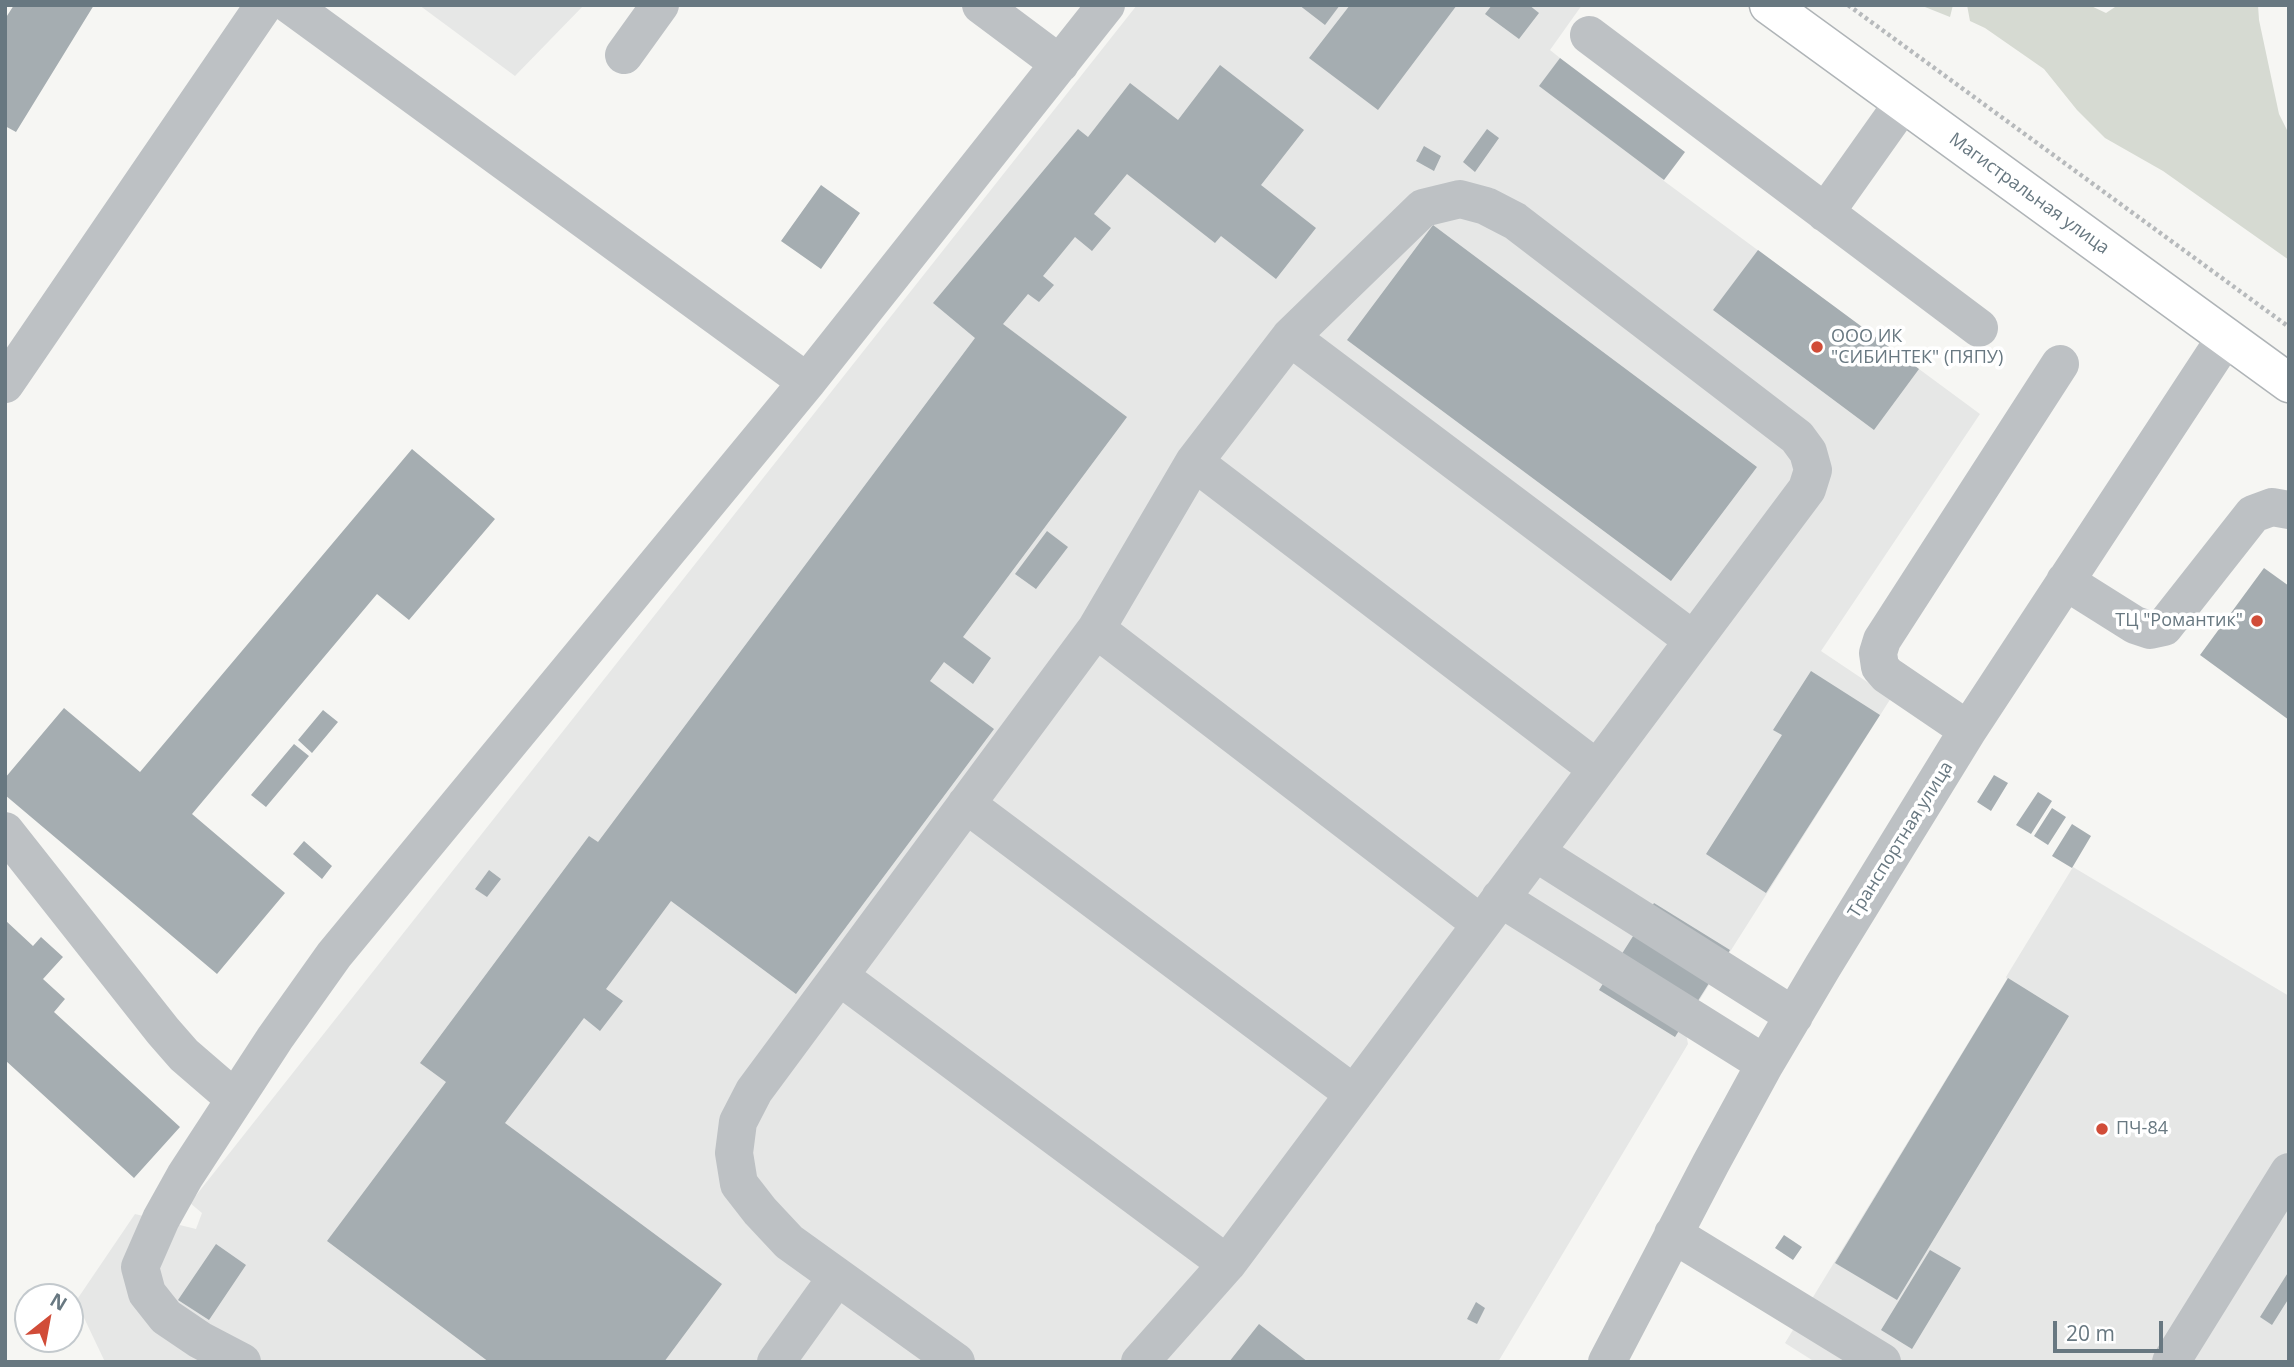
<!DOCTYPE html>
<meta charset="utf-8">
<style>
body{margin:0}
#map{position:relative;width:2294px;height:1367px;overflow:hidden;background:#f6f6f3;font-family:"Open Sans",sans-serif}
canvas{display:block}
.frame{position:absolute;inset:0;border:7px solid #687881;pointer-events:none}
.north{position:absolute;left:14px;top:1283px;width:70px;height:70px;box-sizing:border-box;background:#fff;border:2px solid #c3c9cd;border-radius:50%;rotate:31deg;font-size:19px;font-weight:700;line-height:28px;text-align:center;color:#687881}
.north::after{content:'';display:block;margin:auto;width:24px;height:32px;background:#d14c38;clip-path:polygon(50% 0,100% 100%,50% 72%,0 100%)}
.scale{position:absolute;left:2053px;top:1321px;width:110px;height:32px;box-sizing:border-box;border:4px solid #687881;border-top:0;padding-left:9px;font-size:21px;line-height:24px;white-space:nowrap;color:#687881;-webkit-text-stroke:5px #fff;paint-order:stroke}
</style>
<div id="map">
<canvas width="2294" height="1367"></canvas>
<div class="frame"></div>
<div class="north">N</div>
<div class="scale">20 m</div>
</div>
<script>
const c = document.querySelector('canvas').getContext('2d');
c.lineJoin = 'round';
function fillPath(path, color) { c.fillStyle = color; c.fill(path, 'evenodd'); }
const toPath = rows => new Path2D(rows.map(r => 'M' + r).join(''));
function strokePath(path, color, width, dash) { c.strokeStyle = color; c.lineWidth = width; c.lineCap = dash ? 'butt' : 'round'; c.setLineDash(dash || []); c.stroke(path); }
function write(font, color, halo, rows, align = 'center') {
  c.font = font + ' "Open Sans",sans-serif'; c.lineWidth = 7; c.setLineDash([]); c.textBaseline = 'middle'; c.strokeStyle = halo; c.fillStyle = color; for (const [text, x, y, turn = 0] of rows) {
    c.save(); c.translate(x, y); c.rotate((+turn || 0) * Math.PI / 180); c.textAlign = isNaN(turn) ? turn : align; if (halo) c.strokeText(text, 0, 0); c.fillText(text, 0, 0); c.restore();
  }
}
fillPath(toPath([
 [419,5,584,5,515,76],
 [1137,5,1582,5,1550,50,1560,58,1664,181,1980,414,1821,651,1891,698,1681,1029,1686,1033,1688,1044,1498,1362,105,1362,76,1301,135,1214,196,1229,202,1213,190,1203],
 [2073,867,2289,996,2289,1362,1815,1362,1785,1343,2007,979,2006,977]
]), '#e6e7e6');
fillPath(toPath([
 [1920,5,1953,5,1950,17],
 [1967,5,2089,5,2106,13,2118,5,2258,5,2259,20,2279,114,2289,134,2289,260,2163,171,2105,138,2077,110,2044,69,1985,28,1970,21]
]), '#d6dad2');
fillPath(toPath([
 [14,5,94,5,16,132,5,126,5,19],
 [1299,5,1340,5,1325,25],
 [1350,5,1457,5,1378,110,1309,58],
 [1492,5,1529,5,1539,13,1519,39,1485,14],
 [1560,58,1685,152,1664,180,1539,86],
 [1220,65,1304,130,1261,185,1316,228,1276,279,1221,236,1215,243,1127,174,1094,214,1111,228,1092,251,1075,237,1043,276,1054,285,1039,302,1028,294,1003,324,1127,417,963,637,991,658,973,684,944,662,930,681,994,729,796,994,671,901,606,989,623,1001,600,1031,584,1018,505,1123,722,1284,664,1362,489,1362,327,1241,446,1082,420,1063,589,836,598,842,975,338,933,303,1078,129,1088,137,1130,83,1178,120],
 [1487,129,1499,138,1475,172,1463,162],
 [1424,146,1441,156,1434,171,1416,161],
 [821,185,860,213,821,269,781,241],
 [1433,225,1757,467,1671,581,1347,340],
 [1758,250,1919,369,1874,430,1713,310],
 [412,449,495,519,409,620,377,594,192,814,285,893,217,974,5,795,5,778,64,708,140,772],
 [1047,531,1068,547,1036,589,1015,574],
 [2264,568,2289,586,2289,720,2200,655],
 [1811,671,1880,715,1766,893,1706,854,1782,735,1773,730],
 [323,710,338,722,312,753,298,740],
 [294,744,309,756,266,807,251,795],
 [1994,775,2008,783,1991,811,1977,802],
 [2038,792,2052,801,2031,834,2016,825],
 [2052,808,2066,817,2048,845,2034,836],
 [2072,824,2091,836,2072,868,2052,856],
 [304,841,332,866,322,879,293,854],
 [489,870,501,879,487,897,475,889],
 [1654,903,1730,950,1675,1037,1599,990],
 [5,920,33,946,41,937,63,957,43,979,65,999,54,1012,180,1127,134,1178,5,1060],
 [2008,978,2069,1016,1897,1300,1835,1263],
 [1784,1235,1802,1247,1793,1260,1775,1248],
 [216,1244,246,1265,209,1320,178,1300],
 [1930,1250,1961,1268,1912,1349,1881,1330],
 [2289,1271,2289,1298,2272,1325,2260,1317],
 [1476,1302,1485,1308,1477,1324,1467,1319],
 [1259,1324,1308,1362,1229,1362]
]), '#a5adb1');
const major = toPath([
 [1769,5,2289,383]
]);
strokePath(major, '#afb4b7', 41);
strokePath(toPath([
 [1848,5,2289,327]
]), '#b7babc', 4.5, [3.5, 3.5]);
strokePath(toPath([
 [290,5,807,382],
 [981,5,1060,64],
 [1589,35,1979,328],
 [624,55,660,5],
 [1825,213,1903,103],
 [1290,337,1693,640],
 [5,384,264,5],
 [1194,462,1597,769],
 [2065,581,2135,625,2150,630,2164,627,2253,514,2272,507,2289,510],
 [1096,629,1481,924],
 [1968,730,1887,675,1880,667,1878,653,1882,640,2060,364],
 [966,804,1354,1094],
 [5,831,163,1031,184,1055,235,1099],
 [1535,852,1794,1016],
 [1500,898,1765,1064],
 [839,976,1227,1264],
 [1673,1234,1882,1362],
 [242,1362,200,1340,166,1317,147,1293,140,1267,161,1219,185,1176,275,1038,334,955,807,382,1106,5],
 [776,1362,837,1277],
 [956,1362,789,1242,760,1211,739,1184,734,1153,738,1122,754,1091,1096,629,1194,462,1290,337,1423,208,1460,199,1486,206,1515,221,1797,437,1808,452,1813,470,1807,489,1227,1264,1140,1362],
 [1607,1362,1711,1163,1765,1064,1823,966,1968,730,2226,337],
 [2171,1362,2289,1172]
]), '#bdc1c4', 38);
strokePath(major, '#fff', 38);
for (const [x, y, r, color] of [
 [1817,347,7,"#d14c38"],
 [2257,621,7,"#d14c38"],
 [2102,1129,7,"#d14c38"]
]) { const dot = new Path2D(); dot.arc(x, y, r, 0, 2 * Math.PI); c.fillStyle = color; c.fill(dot); strokePath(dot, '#fff', 2.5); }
write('18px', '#687881', '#fff', [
 ["Магистральная улица",2029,194,36],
 ["Транспортная улица",1901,840,-58]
]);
write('18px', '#687881', '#fff', [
 ["ООО ИК",1831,337],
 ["\"СИБИНТЕК\" (ПЯПУ)",1831,358],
 ["ТЦ \"Романтик\"",2243,621,"right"],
 ["ПЧ-84",2116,1129]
], 'left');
</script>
